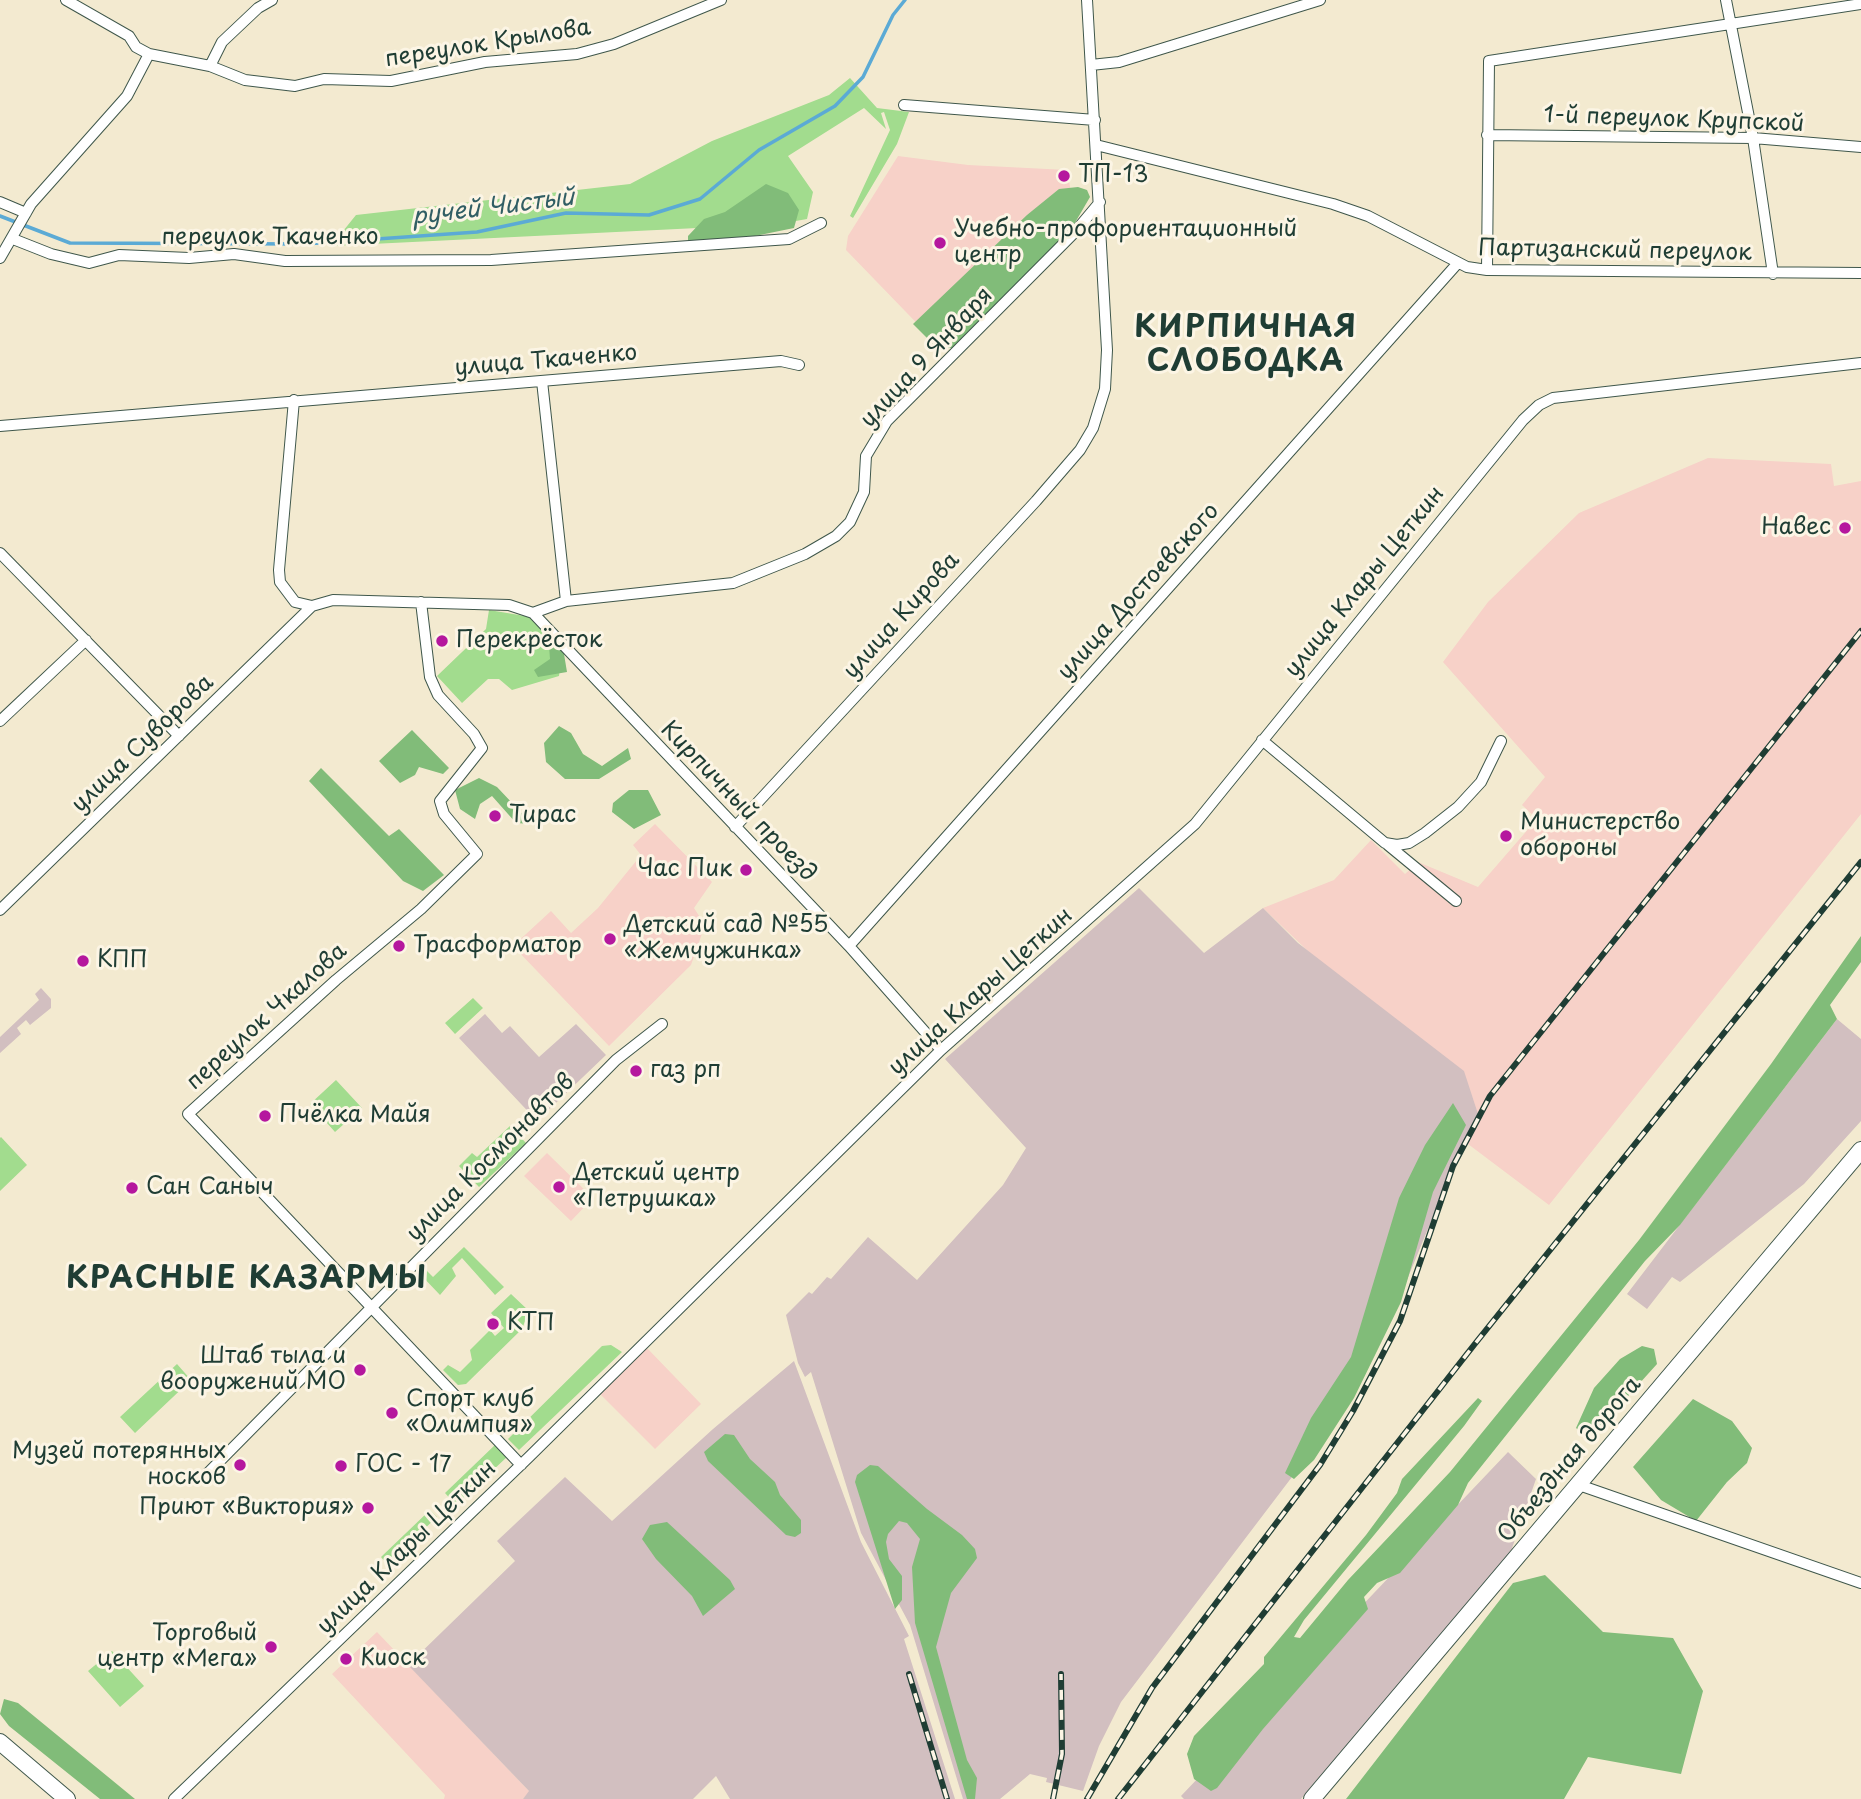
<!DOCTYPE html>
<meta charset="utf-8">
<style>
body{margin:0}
canvas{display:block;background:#f3ead0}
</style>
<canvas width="1861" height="1799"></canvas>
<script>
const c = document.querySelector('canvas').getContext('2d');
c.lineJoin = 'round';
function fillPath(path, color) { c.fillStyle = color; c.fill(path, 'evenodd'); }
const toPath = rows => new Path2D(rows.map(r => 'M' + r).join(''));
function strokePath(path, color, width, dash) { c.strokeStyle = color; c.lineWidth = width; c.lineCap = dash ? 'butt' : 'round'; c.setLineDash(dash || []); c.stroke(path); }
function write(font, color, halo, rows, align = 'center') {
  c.font = font + ' "Playpen Sans",sans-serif'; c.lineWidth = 6; c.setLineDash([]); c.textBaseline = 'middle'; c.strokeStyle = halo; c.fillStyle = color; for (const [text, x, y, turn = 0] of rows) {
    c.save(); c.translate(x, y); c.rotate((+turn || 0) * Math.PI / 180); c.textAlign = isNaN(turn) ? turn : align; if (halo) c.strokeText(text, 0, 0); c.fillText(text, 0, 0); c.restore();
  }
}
fillPath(toPath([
 [898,156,968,165,1067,170,1073,203,935,342,846,250,848,236],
 [1708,458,1831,464,1834,486,1861,481,1861,814,1549,1205,1464,1141,1478,1114,1263,908,1334,880,1371,840,1405,874,1418,862,1478,887,1537,819,1522,805,1545,777,1443,662,1488,602,1579,513],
 [655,824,712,882,694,908,705,925,691,965,609,1046,513,946,551,911,571,933,598,908,641,855,633,845],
 [547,1153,593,1198,571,1221,524,1176],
 [647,1348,701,1404,655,1449,600,1394],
 [377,1632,530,1792,523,1799,444,1799,445,1795,332,1674]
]), '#f7d1c8');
fillPath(toPath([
 [1139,888,1204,953,1263,908,1298,943,1464,1071,1478,1114,1464,1141,1402,1292,1295,1473,1121,1702,1099,1746,1083,1791,1046,1782,1047,1778,1030,1774,1000,1799,963,1799,910,1625,861,1533,811,1372,805,1377,798,1363,786,1315,809,1292,812,1294,827,1277,831,1279,868,1237,917,1280,1003,1185,1026,1148,945,1059],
 [41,988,51,999,51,1008,30,1025,26,1020,17,1028,21,1034,0,1053,0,1037,39,1000,35,994],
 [485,1014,502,1033,510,1026,539,1057,576,1024,606,1055,537,1121,459,1038],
 [1837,1019,1861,1039,1861,1121,1804,1184,1680,1282,1672,1277,1647,1309,1627,1294],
 [794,1361,861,1542,909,1636,904,1639,955,1799,730,1799,716,1776,693,1799,523,1799,529,1791,408,1665,515,1561,497,1541,565,1477,612,1521,713,1429],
 [1508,1452,1536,1479,1510,1554,1301,1799,1184,1799,1181,1796]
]), '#d2bfc0');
fillPath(toPath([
 [850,78,877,108,909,112,897,144,853,218,850,216,890,130,884,112,881,113,886,129,864,108,788,156,813,192,807,219,779,224,331,246,356,215,630,184,712,141,829,95],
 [489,610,531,617,562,651,559,676,512,690,499,679,488,679,462,703,437,676,486,629],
 [473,998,483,1008,455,1034,445,1023],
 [336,1080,362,1108,335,1132,310,1104],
 [510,1126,526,1143,479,1187,459,1166,472,1153,477,1157],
 [1,1137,27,1165,0,1191,0,1138],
 [464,1247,504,1287,495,1295,462,1258,452,1268,456,1276,440,1295,420,1274,425,1269,433,1277],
 [511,1294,529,1311,522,1329,466,1384,458,1385,443,1370,448,1365,460,1372,472,1360,470,1350,490,1330,495,1336,504,1328,491,1313],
 [611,1345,622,1352,519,1450,508,1439,602,1346],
 [177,1364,191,1380,135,1433,120,1417],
 [496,1444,508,1456,456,1505,445,1493],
 [430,1510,437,1517,387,1564,381,1557],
 [112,1651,144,1686,120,1707,88,1671]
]), '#a2dc8e');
fillPath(toPath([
 [766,184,788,193,799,210,794,228,750,237,688,244,688,236,704,219,725,212],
 [1078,187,1087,190,1090,197,1069,233,954,348,937,348,913,324,1027,215,1059,189],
 [549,646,563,648,567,672,538,677,534,670,550,659],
 [559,726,571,733,583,754,602,766,628,748,631,759,599,779,565,779,546,762,544,743],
 [412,730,449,768,443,774,419,767,415,775,400,783,379,761],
 [321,768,389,836,399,829,444,875,423,891,403,881,309,781],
 [479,778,497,787,532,824,516,823,492,796,480,804,475,819,460,809,455,790],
 [629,790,648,790,661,815,634,829,612,812,613,803],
 [1861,936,1861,962,1830,1005,1837,1019,1680,1225,1645,1261,1468,1483,1458,1505,1400,1573,1377,1583,1364,1597,1368,1609,1263,1729,1217,1788,1211,1791,1194,1779,1187,1754,1194,1736,1264,1664,1264,1657,1366,1535,1397,1493,1402,1479,1478,1398,1482,1401,1464,1426,1304,1620,1294,1637,1300,1638,1348,1580,1450,1472,1639,1240,1771,1064],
 [1453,1103,1466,1125,1433,1192,1401,1302,1354,1398,1314,1460,1294,1479,1285,1473,1311,1418,1351,1357,1399,1198,1425,1145],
 [1642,1346,1654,1349,1657,1364,1602,1425,1587,1437,1576,1428,1594,1388,1620,1359],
 [1693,1399,1732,1421,1752,1448,1747,1463,1727,1482,1696,1521,1661,1500,1633,1467],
 [725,1434,734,1435,750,1459,775,1482,780,1495,801,1520,801,1533,795,1537,786,1535,708,1461,704,1452],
 [870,1465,878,1466,927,1509,962,1535,975,1549,977,1558,951,1593,936,1647,967,1760,977,1778,975,1799,967,1799,915,1623,912,1567,920,1539,907,1523,899,1521,888,1534,886,1542,889,1559,902,1576,902,1600,895,1609,855,1482,857,1475],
 [667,1522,730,1580,735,1589,703,1616,692,1596,656,1559,642,1539,650,1525],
 [1545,1575,1603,1632,1673,1638,1703,1691,1681,1774,1588,1757,1564,1799,1346,1799,1513,1583],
 [4,1699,18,1703,135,1799,100,1799,9,1726,0,1714]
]), '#81bc79');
strokePath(toPath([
 [0,216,70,243,305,244,477,232,566,213,649,215,700,199,759,150,835,106,863,77,893,15,905,0]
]), '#5baad5', 3.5);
const minor = toPath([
 [66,0,129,36,136,47,149,54,210,66,245,80,295,86,324,79,391,81,485,62,577,54,614,44,721,0],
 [1726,0,1753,138,1773,274],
 [1091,65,1119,62,1320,0],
 [210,66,222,42,258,8,272,0],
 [904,105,1095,120],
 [1487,135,1753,138,1861,147],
 [1096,145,1333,204,1368,216,1467,267,1487,270,1861,273],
 [0,202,26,213],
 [13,239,51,254,89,263,119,255,189,258,234,254,285,261,491,260,789,239,821,223],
 [0,258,31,204,127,96,149,54],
 [1487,270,1489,61,1861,4],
 [542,381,566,601],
 [294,400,279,570,280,582,295,602,312,606,333,600,509,605,533,613,566,601,733,583,805,554,836,536,850,522,864,492,866,456,887,421,1074,233,1100,202],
 [0,426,781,361,799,365],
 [0,553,179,736],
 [421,602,430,677,438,695,474,734,482,748,440,801,444,814,477,854,421,909,336,980,188,1114,521,1465],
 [533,613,849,946,941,1050],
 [0,721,86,640],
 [1262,740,1385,843,1397,845,1409,843,1425,833,1458,807,1481,782,1501,741],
 [735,827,1036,501,1080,450,1093,428,1105,389,1107,350,1087,0],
 [1388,845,1456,901],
 [0,910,312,606],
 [849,946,1457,264],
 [206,1475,616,1060,662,1024],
 [1579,1485,1861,1583],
 [174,1799,529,1457,941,1050,1195,824,1523,420,1539,405,1553,398,1861,363]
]);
const primary = toPath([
 [1312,1799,1861,1150]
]);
const trunk = toPath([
 [0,1742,67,1799]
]);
strokePath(minor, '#3f574b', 12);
strokePath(primary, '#3f574b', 18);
strokePath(trunk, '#3f574b', 18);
strokePath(minor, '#fff', 10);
strokePath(primary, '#fff', 16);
strokePath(trunk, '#fff', 16);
const rail = toPath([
 [909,1674,947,1799],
 [1053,1799,1062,1754,1061,1674],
 [1087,1799,1152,1688,1320,1465,1353,1411,1400,1321,1453,1166,1490,1096,1861,631],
 [1118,1799,1474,1345,1861,862]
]);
strokePath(rail, '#1f3d34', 6);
strokePath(rail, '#fcf5e5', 3.5, [10]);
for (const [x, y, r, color] of [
 [1064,176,7,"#b5179e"],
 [940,243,7,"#b5179e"],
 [1845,528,7,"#b5179e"],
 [442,641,7,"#b5179e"],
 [495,816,7,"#b5179e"],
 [1506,836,7,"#b5179e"],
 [746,870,7,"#b5179e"],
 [610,939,7,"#b5179e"],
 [399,946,7,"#b5179e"],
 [83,961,7,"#b5179e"],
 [636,1071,7,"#b5179e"],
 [265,1116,7,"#b5179e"],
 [559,1187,7,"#b5179e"],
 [132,1188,7,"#b5179e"],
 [493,1324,7,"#b5179e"],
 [360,1370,7,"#b5179e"],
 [392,1413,7,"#b5179e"],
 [240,1465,7,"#b5179e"],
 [341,1466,7,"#b5179e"],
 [368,1508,7,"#b5179e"],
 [271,1647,7,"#b5179e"],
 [346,1659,7,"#b5179e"]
]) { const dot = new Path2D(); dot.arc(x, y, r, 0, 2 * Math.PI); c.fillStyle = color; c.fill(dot); strokePath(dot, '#fcf5e5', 2.5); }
write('23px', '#1f3d34', '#fcf5e5', [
 ["переулок Крылова",488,44,-9],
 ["1-й переулок Крупской",1674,120,2],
 ["переулок Ткаченко",270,238],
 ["Партизанский переулок",1615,251,1],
 ["улица 9 Января",927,358,-47],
 ["улица Ткаченко",546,361,-5],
 ["улица Клары Цеткин",1365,582,-51],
 ["улица Достоевского",1139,592,-48],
 ["улица Кирова",902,616,-48],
 ["улица Суворова",143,744,-44],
 ["Кирпичный проезд",738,802,46],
 ["улица Клары Цеткин",981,992,-42],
 ["переулок Чкалова",267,1017,-42],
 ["улица Космонавтов",491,1158,-45],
 ["Объездная дорога",1570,1460,-50],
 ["улица Клары Цеткин",407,1548,-44]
]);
write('23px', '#1f3d34', '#fcf5e5', [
 ["ТП-13",1078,176],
 ["Учебно-профориентационный",954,230],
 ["центр",954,256],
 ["Навес",1831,528,"right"],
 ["Перекрёсток",456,641],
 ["Тирас",509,816],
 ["Министерство",1520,823],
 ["обороны",1520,849],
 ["Час Пик",732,870,"right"],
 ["Детский сад №55",624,926],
 ["«Жемчужинка»",624,952],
 ["Трасформатор",413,946],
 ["КПП",97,961],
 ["газ рп",650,1071],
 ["Пчёлка Майя",279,1116],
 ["Детский центр",573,1174],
 ["«Петрушка»",573,1200],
 ["Сан Саныч",146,1188],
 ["КТП",507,1324],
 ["Штаб тыла и",346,1357,"right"],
 ["вооружений МО",346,1383,"right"],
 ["Спорт клуб",406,1400],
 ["«Олимпия»",406,1426],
 ["Музей потерянных",226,1452,"right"],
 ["носков",226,1478,"right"],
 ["ГОС - 17",355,1466],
 ["Приют «Виктория»",354,1508,"right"],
 ["Торговый",257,1634,"right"],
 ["центр «Мега»",257,1660,"right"],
 ["Киоск",360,1659]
], 'left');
write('italic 24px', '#315e64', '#fcf5e5', [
 ["ручей Чистый",493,208,-7]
]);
c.letterSpacing = '2px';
write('bold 30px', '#1f3d34', '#fcf5e5', [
 ["КИРПИЧНАЯ",1246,329],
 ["СЛОБОДКА",1246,363],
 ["КРАСНЫЕ КАЗАРМЫ",247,1280]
]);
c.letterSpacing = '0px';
</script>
